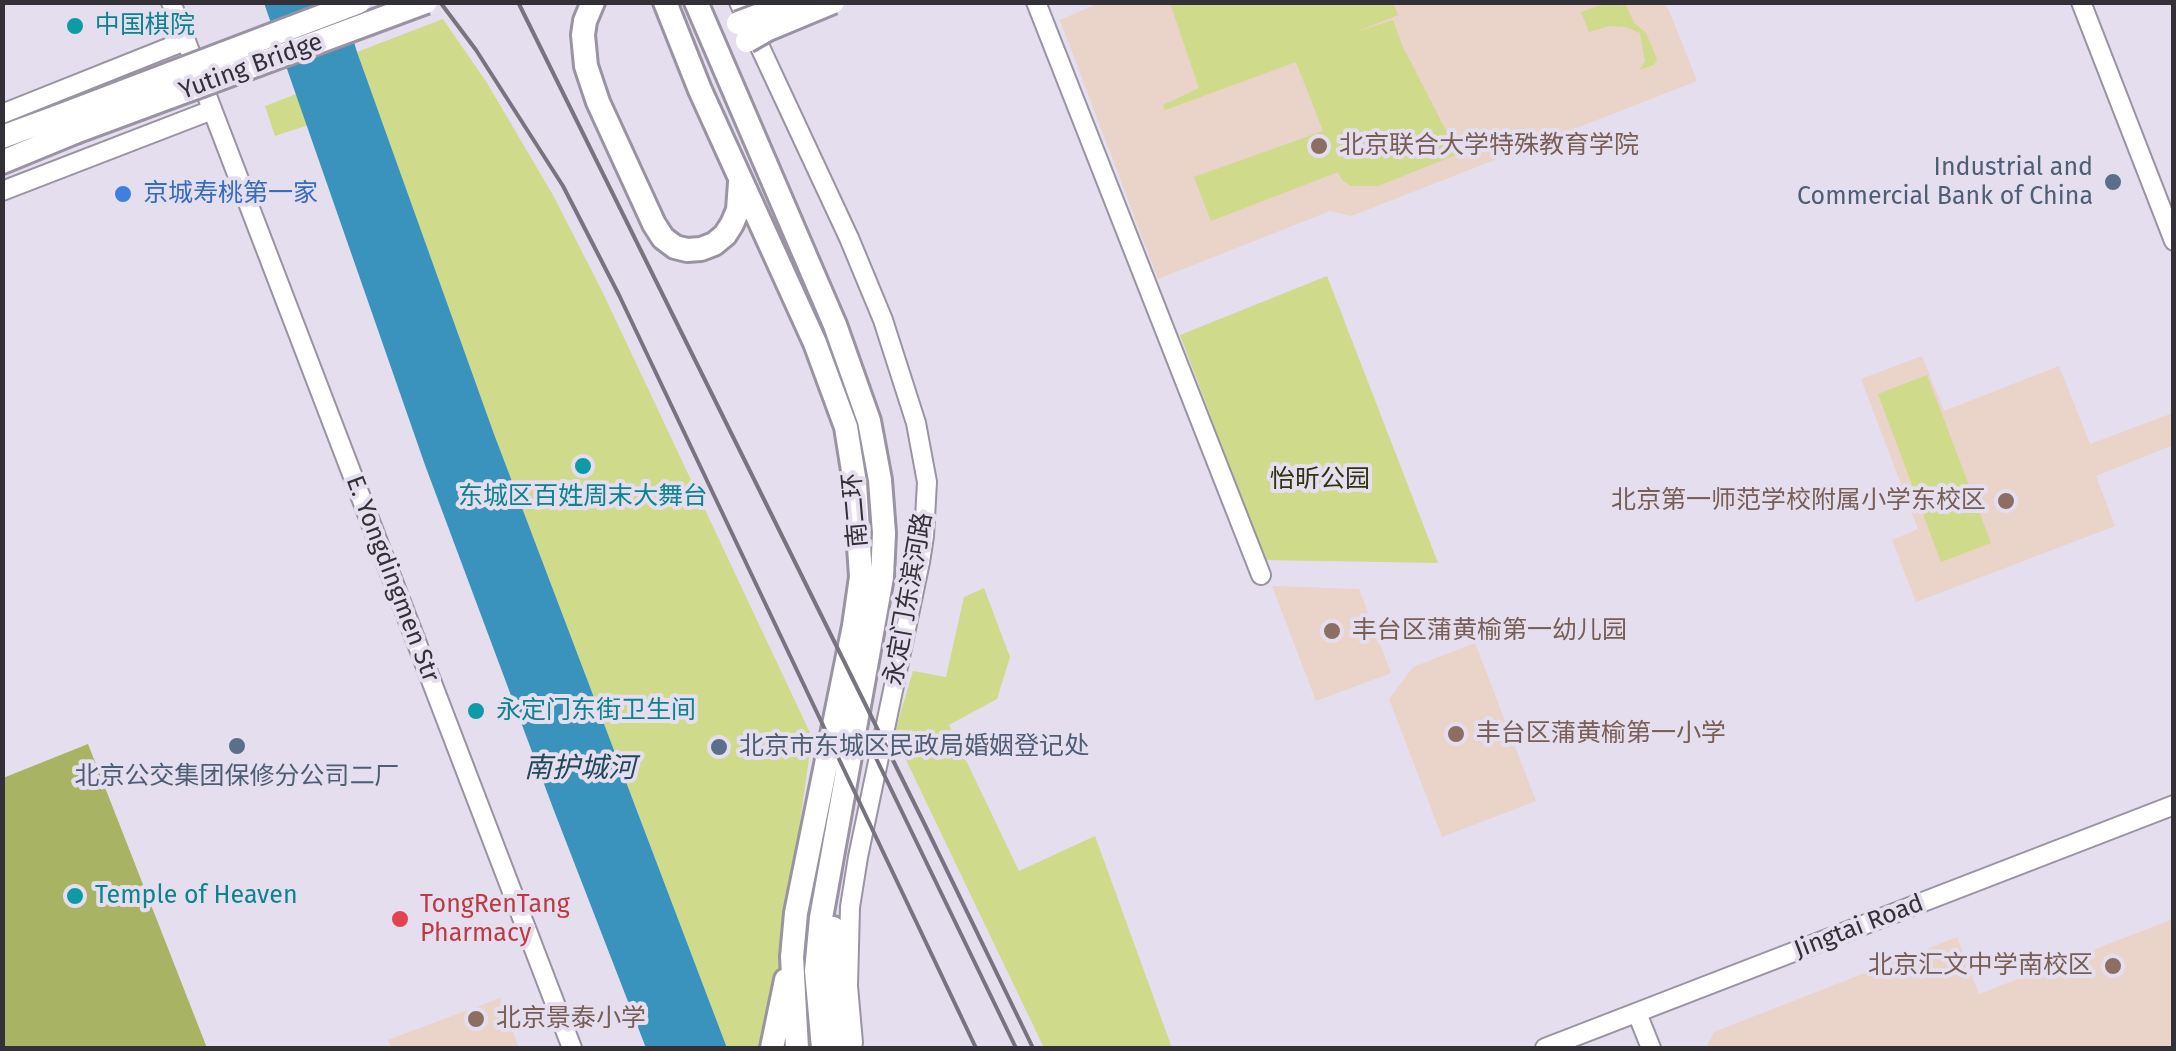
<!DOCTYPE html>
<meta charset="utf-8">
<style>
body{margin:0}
#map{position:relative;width:2176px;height:1051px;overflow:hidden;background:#e5deef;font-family:"Fira Sans",sans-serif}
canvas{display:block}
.frame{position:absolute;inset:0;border:5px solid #333037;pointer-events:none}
</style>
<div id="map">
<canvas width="2176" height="1051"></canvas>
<div class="frame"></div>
</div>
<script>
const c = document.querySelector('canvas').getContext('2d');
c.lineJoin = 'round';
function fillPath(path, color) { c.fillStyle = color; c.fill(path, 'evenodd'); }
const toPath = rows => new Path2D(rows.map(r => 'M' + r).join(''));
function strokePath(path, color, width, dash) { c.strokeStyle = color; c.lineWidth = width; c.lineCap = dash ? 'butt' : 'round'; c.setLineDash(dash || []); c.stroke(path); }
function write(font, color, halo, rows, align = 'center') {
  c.font = font + ' "Fira Sans","Noto Sans SC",sans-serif'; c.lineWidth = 8; c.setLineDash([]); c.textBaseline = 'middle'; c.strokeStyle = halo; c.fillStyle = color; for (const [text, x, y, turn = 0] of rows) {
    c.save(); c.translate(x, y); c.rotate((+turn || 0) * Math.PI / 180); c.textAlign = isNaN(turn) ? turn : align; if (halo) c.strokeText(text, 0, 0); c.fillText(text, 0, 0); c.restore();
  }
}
fillPath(toPath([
 [1102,2,1663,3,1669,10,1697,81,1351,216,1330,211,1158,279,1060,20],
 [1922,356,1944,411,2059,366,2090,444,2173,413,2173,445,2096,476,2115,526,1916,602,1892,540,1918,529,1861,379],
 [1272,586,1359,589,1391,673,1316,701],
 [1475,643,1536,801,1442,837,1389,699,1413,667],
 [2173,919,2173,1048,1706,1048,1714,1032,1957,937,1979,994],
 [500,998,519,1048,391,1048,388,1040]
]), '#ead3c8');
fillPath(toPath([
 [1170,3,1393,3,1398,15,1356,32,1393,20,1402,45,1458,154,1378,186,1351,186,1342,180,1338,172,1211,221,1194,177,1323,131,1296,62,1165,110,1163,105,1199,88],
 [1607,3,1625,3,1634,23,1646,33,1657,59,1654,65,1639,70,1645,62,1640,33,1626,27,1609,26,1589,32,1581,12],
 [443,19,487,83,553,195,602,291,812,737,769,1043,766,1048,727,1048,494,434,375,103,275,136,265,106,362,69,357,52],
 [1327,276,1438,563,1265,560,1180,335],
 [1927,375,1991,543,1941,562,1878,394],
 [984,588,1010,657,997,699,949,725,1019,871,1095,836,1172,1048,1044,1048,894,735,913,671,946,677,964,597]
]), '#cfda8b');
fillPath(toPath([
 [88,744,207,1048,3,1048,3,778]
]), '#a8b364');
fillPath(toPath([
 [264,3,342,3,357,52,494,434,727,1048,646,1048,553,808,425,465]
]), '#3a93bc');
const tertiary = toPath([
 [171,2,572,1048],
 [739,2,849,238,883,320,916,423,927,482,924,536,920,562,858,857,850,907,848,986,853,1043],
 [1036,2,1261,575],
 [2081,2,2174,241],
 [2,114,185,41],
 [2,191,212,110],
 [1637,1013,1651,1048],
 [1545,1048,2174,805]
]);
const primary = toPath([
 [2,137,67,113],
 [2,162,75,132]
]);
const trunk = toPath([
 [593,2,585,21,583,35,586,66,598,102,654,224,663,238,675,247,687,250,701,249,714,244,725,235,732,224,738,210,740,182],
 [665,2,700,90,815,343,846,427,855,483,861,577,854,626,796,913,792,957,797,1048],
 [696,2,835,325,869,421,880,480,884,533,882,577,821,918,816,971,823,1048],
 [833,928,833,977,838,1019,845,1048],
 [772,1048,786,980]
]);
strokePath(tertiary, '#9993a2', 22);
strokePath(primary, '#9993a2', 28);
strokePath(trunk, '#9993a2', 28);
strokePath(tertiary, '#fff', 18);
strokePath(primary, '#fff', 22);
strokePath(trunk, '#fff', 22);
strokePath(toPath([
 [440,2,476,50,563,186,619,295,976,1048],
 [518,2,923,821,1033,1048],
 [875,756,1016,1048]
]), '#78747f', 4);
const primaryBridge = toPath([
 [67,113,359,2],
 [75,132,426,2]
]);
const trunkBridge = toPath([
 [738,23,789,4],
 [747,41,768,29,833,2]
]);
strokePath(primaryBridge, '#9993a2', 28, []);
strokePath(trunkBridge, '#9993a2', 28, []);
strokePath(primaryBridge, '#fff', 22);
strokePath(trunkBridge, '#fff', 22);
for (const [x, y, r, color] of [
 [75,26,10,"#0f9aa8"],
 [1319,146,10,"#8d6e63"],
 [2113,182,10,"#5c6f8a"],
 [123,194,10,"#3f7fe0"],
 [583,466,10,"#0f9aa8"],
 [2006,501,10,"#8d6e63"],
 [1332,631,10,"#8d6e63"],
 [476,711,10,"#0f9aa8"],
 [1456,734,10,"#8d6e63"],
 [237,746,10,"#5c6f8a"],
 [719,747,10,"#5c6f8a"],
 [75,896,10,"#0f9aa8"],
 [400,919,10,"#e0444e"],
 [2113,966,10,"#8d6e63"],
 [476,1019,10,"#8d6e63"]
]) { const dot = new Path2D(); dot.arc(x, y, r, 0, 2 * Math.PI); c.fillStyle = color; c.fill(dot); strokePath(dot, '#e5deef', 4); }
write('25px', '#0d838f', '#e5deef', [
 ["中国棋院",95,26],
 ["东城区百姓周末大舞台",583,497,"center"],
 ["永定门东街卫生间",496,711],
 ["Temple of Heaven",95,896]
], 'left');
write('25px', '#333037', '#e5deef', [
 ["Yuting Bridge",251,67,-20],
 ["南二环",856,510,-95],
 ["E. Yongdingmen Str",392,579,69],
 ["永定门东滨河路",909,599,-80],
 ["Jingtai Road",1859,927,-21]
]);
write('25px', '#785e54', '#e5deef', [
 ["北京联合大学特殊教育学院",1339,146],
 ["北京第一师范学校附属小学东校区",1986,501,"right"],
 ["丰台区蒲黄榆第一幼儿园",1352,631],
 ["丰台区蒲黄榆第一小学",1476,734],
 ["北京汇文中学南校区",2093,966,"right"],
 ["北京景泰小学",496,1019]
], 'left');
write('25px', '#4e5e75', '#e5deef', [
 ["Industrial and",2093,168],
 ["Commercial Bank of China",2093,197],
 ["北京市东城区民政局婚姻登记处",739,747,"left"],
 ["北京公交集团保修分公司二厂",237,777,"center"]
], 'right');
write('25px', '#366cbe', '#e5deef', [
 ["京城寿桃第一家",143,194]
], 'left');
write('25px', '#303411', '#e5deef', [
 ["怡昕公园",1320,480]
]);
write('25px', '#be3a42', '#e5deef', [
 ["TongRenTang",420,905],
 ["Pharmacy",420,934]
], 'left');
write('italic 28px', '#22485b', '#e5deef', [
 ["南护城河",580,769]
]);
</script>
